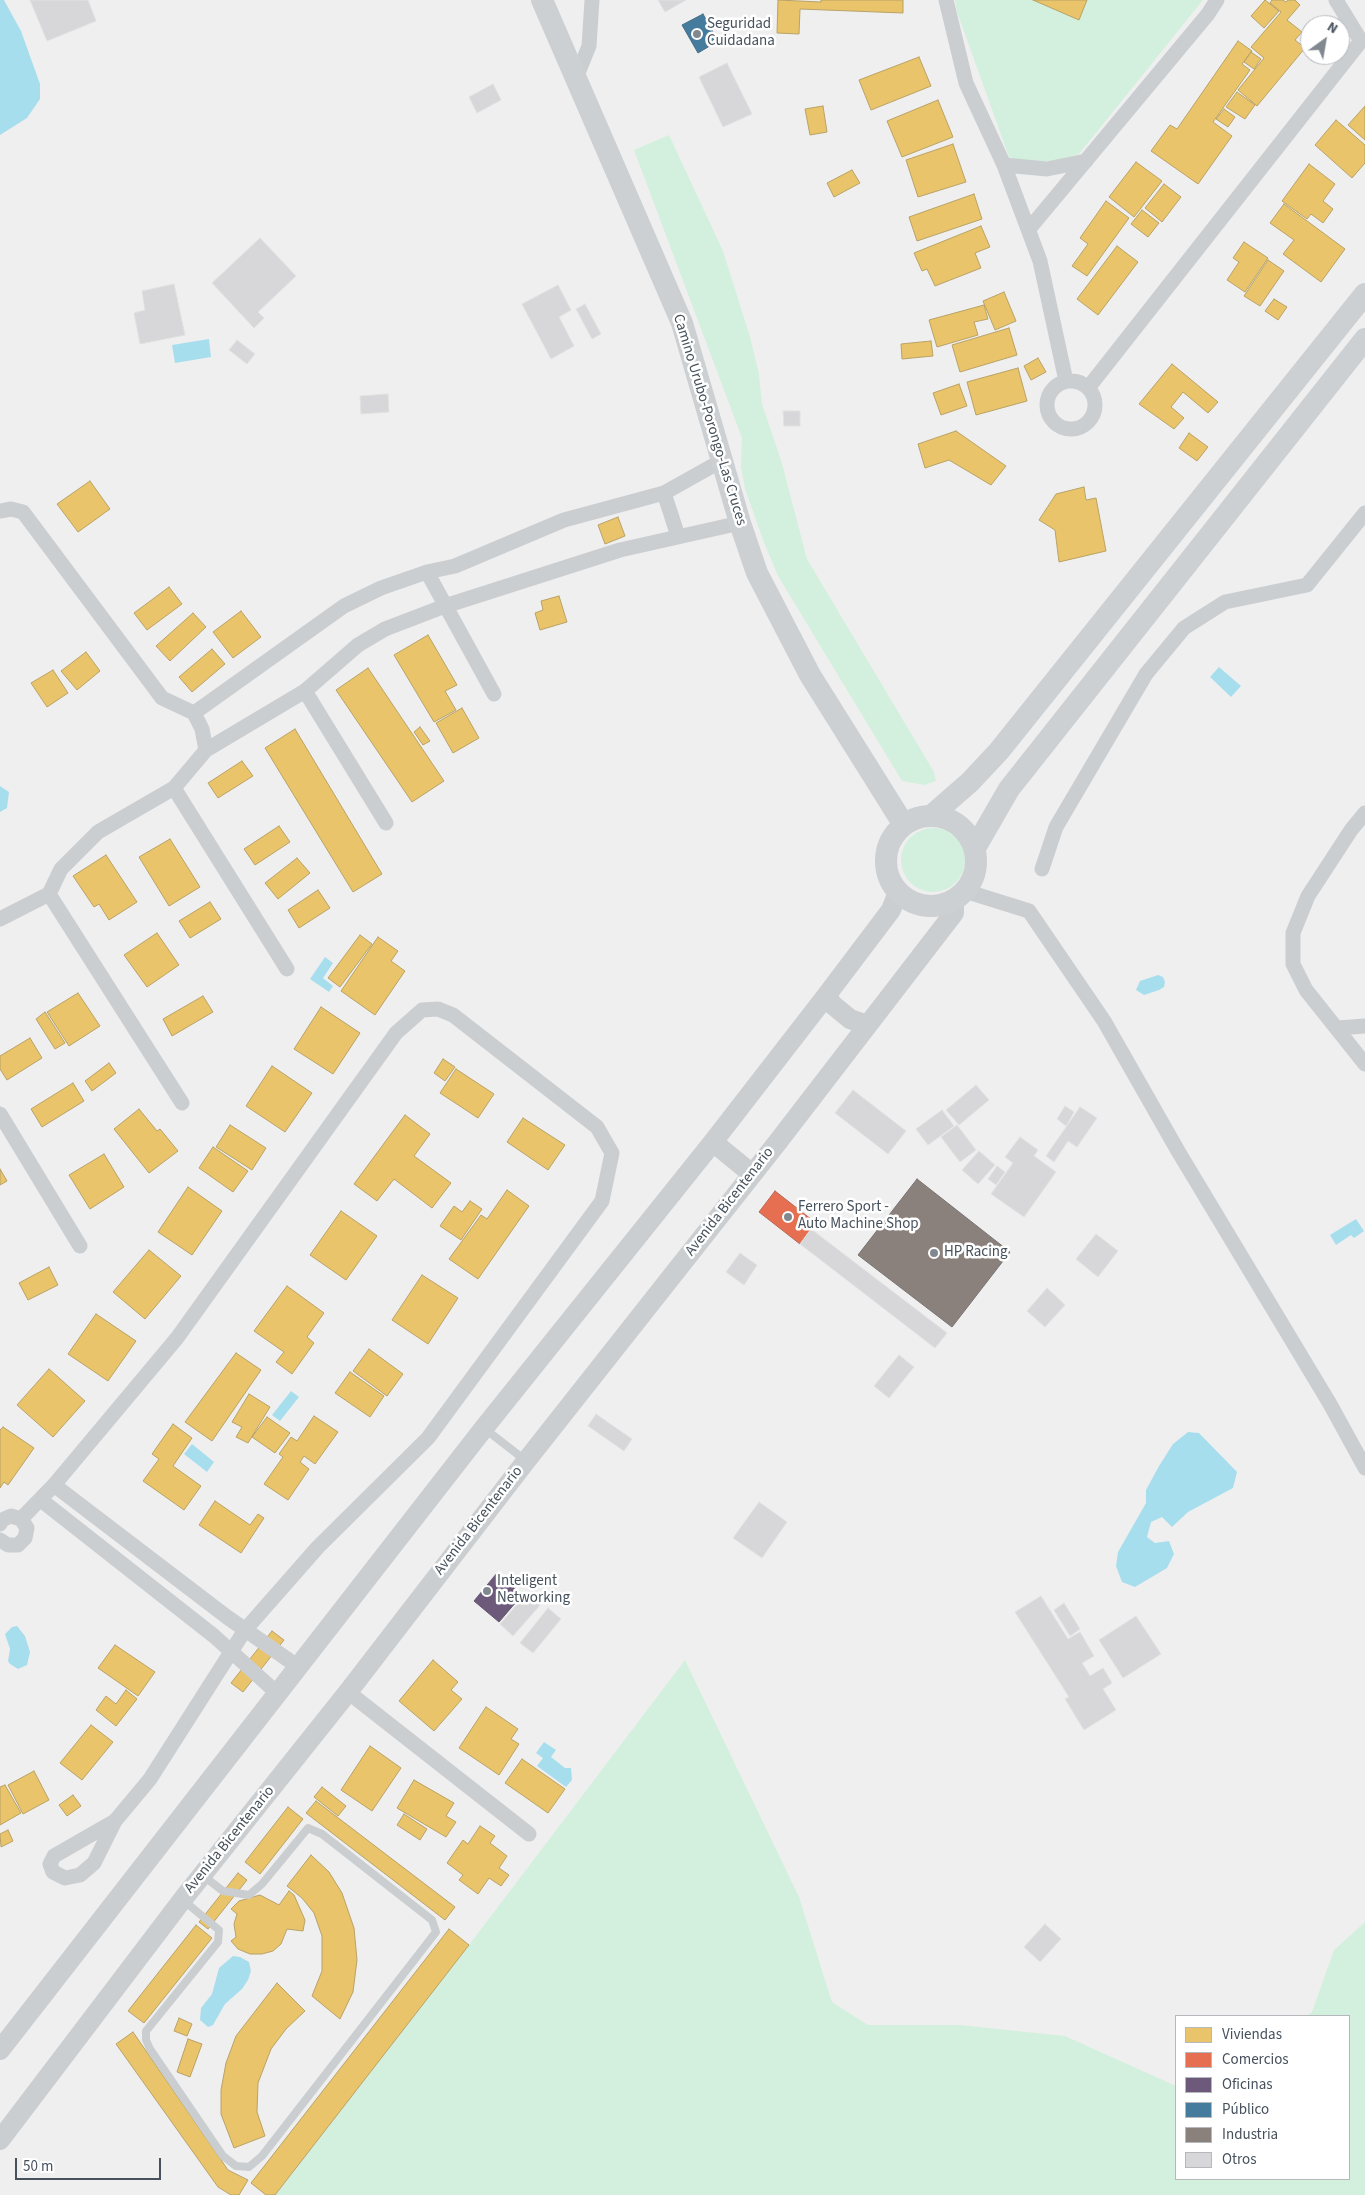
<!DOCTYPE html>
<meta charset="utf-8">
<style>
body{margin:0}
#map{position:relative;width:1365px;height:2195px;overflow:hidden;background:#f0efef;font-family:"Source Sans 3",sans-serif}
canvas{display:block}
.legend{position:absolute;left:1175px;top:2015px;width:175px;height:165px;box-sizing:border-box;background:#fff;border:1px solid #b5b9be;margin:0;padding:6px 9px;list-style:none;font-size:15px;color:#46515c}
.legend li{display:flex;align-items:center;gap:10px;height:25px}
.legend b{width:25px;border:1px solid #b5b9be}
.north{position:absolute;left:1300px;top:15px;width:50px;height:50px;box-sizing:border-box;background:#fff;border:1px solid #b5b9be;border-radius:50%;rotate:32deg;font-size:14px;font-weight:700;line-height:20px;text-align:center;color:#46515c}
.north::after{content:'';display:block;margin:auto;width:18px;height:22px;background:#82888f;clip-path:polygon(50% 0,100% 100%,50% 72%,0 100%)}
.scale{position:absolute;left:15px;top:2158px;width:146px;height:22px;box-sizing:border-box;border:2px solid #46515c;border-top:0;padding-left:6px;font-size:15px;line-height:18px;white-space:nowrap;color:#46515c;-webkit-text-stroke:4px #fff;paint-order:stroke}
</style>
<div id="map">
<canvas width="1365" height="2195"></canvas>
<ul class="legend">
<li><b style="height:14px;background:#e9c46a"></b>Viviendas</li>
<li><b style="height:14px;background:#e76f51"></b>Comercios</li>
<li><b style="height:14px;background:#6d597a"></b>Oficinas</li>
<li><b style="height:14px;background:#457b9d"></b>Público</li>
<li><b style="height:14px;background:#8a817c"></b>Industria</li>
<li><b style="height:14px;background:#d7d7d9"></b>Otros</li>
</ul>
<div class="north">N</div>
<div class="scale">50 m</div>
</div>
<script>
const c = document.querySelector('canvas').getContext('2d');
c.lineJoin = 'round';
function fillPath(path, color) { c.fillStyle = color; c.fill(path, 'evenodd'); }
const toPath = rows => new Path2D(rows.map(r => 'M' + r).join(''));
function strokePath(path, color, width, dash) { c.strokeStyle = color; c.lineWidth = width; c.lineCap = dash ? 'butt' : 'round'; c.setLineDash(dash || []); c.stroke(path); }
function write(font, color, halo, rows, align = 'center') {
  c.font = font + ' "Source Sans 3",sans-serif'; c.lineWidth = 5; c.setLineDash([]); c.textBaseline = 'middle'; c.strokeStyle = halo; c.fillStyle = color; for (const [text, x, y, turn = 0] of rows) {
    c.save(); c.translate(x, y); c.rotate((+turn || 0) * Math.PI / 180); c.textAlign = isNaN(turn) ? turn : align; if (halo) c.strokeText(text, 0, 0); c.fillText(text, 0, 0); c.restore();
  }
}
fillPath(toPath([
 [955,0,1203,0,1079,154,1058,161,1020,162,1009,157,957,12],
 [669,135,723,251,750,337,759,374,762,404,781,460,807,559,934,772,936,781,924,785,902,781,778,576,763,540,745,489,741,467,742,438,634,150],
 '901 860a32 32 0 1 1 64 0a32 32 0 1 1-64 0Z',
 [685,1660,799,1897,832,2002,868,2025,960,2025,1065,2036,1176,2086,1176,2179,1349,2179,1349,2016,1306,2016,1312,2012,1334,1950,1365,1922,1365,2195,275,2195,469,1945]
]), '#d3f0de');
fillPath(toPath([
 [0,0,4,0,21,31,40,84,40,99,27,118,0,135],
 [209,339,211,357,175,363,172,345],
 [1219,667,1241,686,1231,697,1210,677],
 [0,786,9,792,7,808,0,812],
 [325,957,333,963,323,978,333,986,329,992,310,979],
 [1158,975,1163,977,1165,982,1164,987,1159,990,1144,995,1136,990,1140,981],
 [1356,1219,1364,1231,1354,1238,1351,1235,1336,1245,1330,1235],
 [291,1391,299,1397,280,1421,272,1415],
 [1188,1432,1199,1433,1237,1472,1233,1488,1188,1512,1172,1527,1162,1517,1151,1522,1147,1537,1155,1543,1169,1541,1174,1554,1167,1568,1135,1587,1122,1582,1116,1566,1118,1552,1146,1503,1146,1490,1159,1466,1173,1444],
 [192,1444,214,1462,207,1472,184,1454],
 [17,1626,25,1636,30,1652,27,1665,18,1669,10,1664,8,1661,10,1649,5,1634,12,1627],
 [544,1742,556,1750,551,1757,565,1768,571,1768,572,1780,566,1787,537,1766,543,1758,536,1753],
 [233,1956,240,1957,249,1962,251,1971,248,1980,242,1989,225,2004,213,2025,208,2027,200,2020,201,2008,212,1994,219,1968]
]), '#a7deee');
const homes = toPath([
 [778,0,821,2,821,0,903,0,903,13,800,9,799,34,777,33,778,0],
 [1033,0,1087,0,1079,20,1033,0],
 [1265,0,1279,11,1264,28,1251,16,1265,0],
 [1272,0,1283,0,1286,2,1288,0,1295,0,1300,5,1287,20,1302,32,1295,40,1305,48,1257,106,1238,90,1264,58,1251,47,1281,12,1270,3,1272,0],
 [1238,41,1252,51,1242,64,1250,70,1213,122,1232,136,1198,184,1151,151,1170,125,1177,129,1238,41],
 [1251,52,1261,59,1254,69,1244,62,1251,52],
 [919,57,931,86,871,110,859,80,919,57],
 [1237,92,1255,105,1245,119,1226,107,1237,92],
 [938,100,953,137,902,157,887,121,938,100],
 [823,106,827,132,810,135,805,109,823,106],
 [1365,106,1365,140,1348,125,1365,106],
 [1224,109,1235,117,1228,127,1216,119,1224,109],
 [1336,120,1365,145,1365,163,1352,178,1315,145,1336,120],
 [953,144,966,182,918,197,906,160,953,144],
 [1136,162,1162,181,1134,217,1109,197,1136,162],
 [1309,164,1335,184,1323,201,1333,209,1323,223,1311,214,1307,219,1282,201,1309,164],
 [852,170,860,183,834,197,827,183,852,170],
 [1164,184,1181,197,1162,222,1145,208,1164,184],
 [974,194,982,219,917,241,909,217,974,194],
 [1106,201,1129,218,1087,276,1072,266,1088,244,1080,238,1106,201],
 [1284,204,1345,249,1321,282,1283,254,1294,240,1270,223,1284,204],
 [1142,210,1159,223,1148,237,1131,224,1142,210],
 [981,226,990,247,975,253,981,268,935,286,927,269,922,271,914,253,981,226],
 [1244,242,1268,258,1245,292,1227,280,1239,262,1233,258,1244,242],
 [1117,246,1138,262,1098,315,1077,299,1117,246],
 [1268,260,1284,271,1260,306,1244,296,1268,260],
 [1004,292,1016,321,995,330,983,301,1004,292],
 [1274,299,1287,307,1278,320,1265,311,1274,299],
 [984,305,988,319,974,322,978,335,937,347,929,320,984,305],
 [1009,328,1017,355,960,372,952,345,1009,328],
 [931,341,933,356,902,359,901,344,931,341],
 [1038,358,1046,372,1031,380,1024,366,1038,358],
 [1172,364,1218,402,1208,413,1183,392,1171,407,1184,418,1174,429,1139,404,1172,364],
 [1018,368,1027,401,976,415,967,382,1018,368],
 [959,384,967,406,941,415,933,393,959,384],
 [956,431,1006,466,991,485,949,460,925,468,918,444,956,431],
 [1189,433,1208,447,1197,461,1179,448,1189,433],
 [90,481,110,509,78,532,57,504,90,481],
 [1084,487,1086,500,1096,498,1106,551,1059,562,1055,530,1039,520,1056,494,1084,487],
 [618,517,625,536,605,544,598,525,618,517],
 [169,587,182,604,147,630,134,613,169,587],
 [559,596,567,622,540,630,535,613,543,610,541,601,559,596],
 [241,611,261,637,233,658,213,632,241,611],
 [193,613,206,627,170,661,156,646,193,613],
 [428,635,457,685,445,691,456,710,434,722,394,655,428,635],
 [212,649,225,664,192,692,179,677,212,649],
 [86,652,100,671,77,690,61,671,86,652],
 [368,668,444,781,412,802,336,690,368,668],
 [53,670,68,693,47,707,31,683,53,670],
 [462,708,479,738,453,753,436,723,462,708],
 [420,727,430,741,423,745,414,732,420,727],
 [295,729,382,874,353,892,265,748,295,729],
 [242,761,253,776,218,798,208,783,242,761],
 [279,826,290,842,255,865,244,849,279,826],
 [170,839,200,887,169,906,139,857,170,839],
 [106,855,137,902,109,920,99,904,94,907,73,876,106,855],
 [297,858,310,873,278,899,265,883,297,858],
 [318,890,330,908,299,928,288,910,318,890],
 [210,902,221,919,190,938,179,921,210,902],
 [157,933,179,965,147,987,124,955,157,933],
 [360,935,372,944,340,987,328,978,360,935],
 [378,937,398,951,391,961,405,971,375,1015,341,991,378,937],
 [78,993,100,1026,69,1046,47,1012,78,993],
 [203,996,213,1012,172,1036,163,1019,203,996],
 [321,1007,360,1033,333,1074,294,1049,321,1007],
 [45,1012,65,1043,55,1049,36,1019,45,1012],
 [30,1038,42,1058,7,1080,0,1069,0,1056,30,1038],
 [443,1059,455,1067,445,1081,434,1073,443,1059],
 [109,1063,116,1073,92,1091,85,1081,109,1063],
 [272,1066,312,1093,285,1132,246,1106,272,1066],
 [456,1069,494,1094,478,1118,440,1093,456,1069],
 [73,1083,84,1101,42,1127,31,1109,73,1083],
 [139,1109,157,1131,160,1129,178,1151,149,1173,114,1129,139,1109],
 [405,1115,430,1134,414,1156,451,1183,432,1208,394,1179,377,1201,354,1184,405,1115],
 [523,1118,565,1145,548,1170,507,1142,523,1118],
 [230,1125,266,1148,252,1170,216,1147,230,1125],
 [213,1147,248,1171,233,1192,199,1168,213,1147],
 [104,1154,124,1187,90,1209,69,1175,104,1154],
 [0,1169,7,1181,0,1185,0,1169],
 [188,1187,222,1211,192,1255,158,1232,188,1187],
 [507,1190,529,1206,478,1279,449,1259,481,1215,487,1219,507,1190],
 [470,1201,482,1209,461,1240,440,1226,454,1206,462,1212,470,1201],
 [341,1211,377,1236,346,1280,310,1255,341,1211],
 [149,1250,181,1276,145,1319,113,1292,149,1250],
 [49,1267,58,1285,28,1300,19,1283,49,1267],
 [422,1275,458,1298,428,1344,392,1320,422,1275],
 [287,1286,324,1313,307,1337,314,1343,292,1374,276,1362,284,1352,254,1331,287,1286],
 [96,1314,136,1341,108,1381,68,1354,96,1314],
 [369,1349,403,1374,387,1396,353,1371,369,1349],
 [236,1353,261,1370,212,1441,185,1422,236,1353],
 [49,1369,85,1401,53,1437,17,1405,49,1369],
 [350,1372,384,1396,370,1417,335,1393,350,1372],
 [249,1394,270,1407,248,1443,236,1437,242,1427,232,1422,249,1394],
 [314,1416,338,1432,315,1464,304,1456,300,1462,309,1469,288,1500,264,1484,283,1457,279,1454,291,1437,297,1441,314,1416],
 [267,1417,290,1433,275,1453,252,1437,267,1417],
 [173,1424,192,1438,173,1466,201,1486,184,1510,143,1481,159,1459,152,1454,173,1424],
 [3,1427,34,1448,8,1485,4,1482,0,1488,0,1430,3,1427],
 [215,1501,250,1525,258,1514,264,1518,241,1553,199,1525,215,1501],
 [272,1631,284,1640,243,1692,231,1683,272,1631],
 [115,1645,155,1672,138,1696,98,1668,115,1645],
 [433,1660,458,1682,451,1690,462,1699,434,1731,399,1701,433,1660],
 [126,1690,137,1699,116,1726,96,1710,106,1696,116,1704,126,1690],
 [486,1707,518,1729,511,1739,519,1744,499,1775,459,1748,486,1707],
 [91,1725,113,1742,82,1780,60,1763,91,1725],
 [370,1746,401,1768,372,1811,341,1790,370,1746],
 [522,1759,565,1789,548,1813,505,1783,522,1759],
 [34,1771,49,1800,23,1814,8,1785,34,1771],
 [414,1780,454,1803,446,1816,456,1822,446,1837,397,1808,414,1780],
 [5,1785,21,1813,0,1825,0,1787,5,1785],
 [322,1787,346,1806,338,1816,314,1797,322,1787],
 [73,1795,81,1806,67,1816,59,1805,73,1795],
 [316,1801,455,1907,445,1920,306,1813,316,1801],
 [288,1807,303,1819,260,1874,245,1862,288,1807],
 [404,1814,427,1829,420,1840,397,1825,404,1814],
 [480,1826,495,1836,490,1843,507,1856,499,1868,509,1875,501,1886,489,1878,478,1894,459,1880,463,1875,447,1863,463,1840,468,1844,480,1826],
 [8,1830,13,1841,1,1847,0,1834,8,1830],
 [311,1855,329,1872,342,1893,354,1928,357,1960,353,1992,340,2019,312,1996,322,1971,322,1936,314,1913,302,1898,287,1886,311,1855],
 [238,1873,247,1880,208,1929,199,1922,238,1873],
 [289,1891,294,1895,305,1920,303,1931,287,1929,281,1944,273,1951,262,1954,250,1954,238,1949,231,1941,236,1937,234,1924,237,1914,231,1909,239,1901,260,1895,279,1905,289,1891],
 [196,1925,212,1938,144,2023,128,2011,196,1925],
 [449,1929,469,1945,275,2195,266,2195,251,2183,449,1929],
 [277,1983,305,2011,286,2029,271,2049,258,2083,257,2112,265,2136,234,2148,221,2114,221,2090,226,2063,236,2036,277,1983],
 [179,2018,192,2024,187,2036,174,2031,179,2018],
 [133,2032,228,2170,248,2180,239,2195,231,2195,218,2187,116,2044,133,2032],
 [188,2039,202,2044,190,2077,177,2072,188,2039]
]);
fillPath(homes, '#e9c46a');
strokePath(homes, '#b8a266', 1);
const shops = toPath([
 [775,1191,816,1223,800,1244,759,1212,775,1191]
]);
fillPath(shops, '#e76f51');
strokePath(shops, '#b76654', 1);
const offices = toPath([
 [497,1573,522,1595,499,1622,474,1601,497,1573]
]);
fillPath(offices, '#6d597a');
strokePath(offices, '#615771', 1);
const public = toPath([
 [703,14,718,41,698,53,682,25,703,14]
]);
fillPath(public, '#457b9d');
strokePath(public, '#456e8a', 1);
const industry = toPath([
 [917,1179,1010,1252,952,1327,858,1255,917,1179]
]);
fillPath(industry, '#8a817c');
strokePath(industry, '#767372', 1);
const building = toPath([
 [30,0,88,0,96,21,47,41,30,0],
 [658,0,686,0,665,12,658,0],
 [727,63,752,114,723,127,699,77,727,63],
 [493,84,501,100,477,113,469,97,493,84],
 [260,238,296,276,258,312,264,318,254,328,212,283,260,238],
 [174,284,185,335,140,344,134,313,145,310,142,291,174,284],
 [558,285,571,310,559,317,574,346,551,359,522,304,558,285],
 [585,304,601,334,592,339,576,309,585,304],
 [237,340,255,354,247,364,229,350,237,340],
 [388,394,389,412,361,414,360,396,388,394],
 [783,411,800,411,800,426,784,426,783,411],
 [976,1085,989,1100,959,1125,946,1110,976,1085],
 [853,1090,906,1131,888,1154,835,1113,853,1090],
 [1065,1106,1074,1112,1066,1126,1057,1119,1065,1106],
 [1080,1107,1097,1118,1077,1147,1068,1141,1054,1162,1046,1156,1080,1107],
 [942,1110,954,1126,928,1145,916,1129,942,1110],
 [957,1125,976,1150,960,1162,941,1137,957,1125],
 [1020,1137,1038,1150,1034,1156,1056,1172,1024,1217,991,1194,1013,1163,1005,1157,1020,1137],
 [979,1151,995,1165,978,1184,962,1170,979,1151],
 [997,1166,1005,1172,996,1185,988,1179,997,1166],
 [811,1229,947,1333,935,1348,800,1244,811,1229],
 [1096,1234,1118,1251,1098,1277,1076,1259,1096,1234],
 [740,1253,757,1265,744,1285,726,1272,740,1253],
 [1047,1288,1065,1305,1045,1327,1027,1311,1047,1288],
 [899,1355,914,1367,889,1398,874,1386,899,1355],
 [596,1414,632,1439,624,1451,588,1426,596,1414],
 [759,1502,787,1522,762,1558,733,1538,759,1502],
 [529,1591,542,1603,513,1636,500,1624,529,1591],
 [1041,1596,1068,1639,1080,1632,1094,1656,1082,1663,1090,1676,1103,1668,1112,1683,1103,1689,1116,1710,1084,1730,1065,1699,1069,1697,1015,1612,1041,1596],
 [1064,1603,1080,1629,1070,1636,1054,1610,1064,1603],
 [548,1608,561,1619,533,1653,520,1643,548,1608],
 [1136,1616,1161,1654,1123,1678,1099,1640,1136,1616],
 [1045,1924,1061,1939,1040,1962,1024,1947,1045,1924]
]);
fillPath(building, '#d7d7d9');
strokePath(building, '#e1e1e2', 1);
strokePath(toPath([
 [485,1429,525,1460],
 [183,1900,219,1930,218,1942,146,2031,146,2040,150,2049,223,2156,236,2166,249,2167,262,2156,436,1932,432,1920,322,1834,308,1828,262,1884,249,1895,223,1891,202,1875]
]), '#cbced0', 8);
strokePath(toPath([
 [946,0,966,83,1004,165,1040,261,1066,381],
 [576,78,589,46,592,0],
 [1004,165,1047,169,1086,161],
 [1029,229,1208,14,1217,0],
 '1047 405a24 24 0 1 1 48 0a24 24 0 1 1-48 0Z',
 [1088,388,1361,41,1336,0],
 [664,493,678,536],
 [0,511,11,509,23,512,162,698,194,713,202,729,206,750],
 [427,572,494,694],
 [305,691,386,823],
 [194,713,344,606,381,588,427,572,455,566,564,520,664,493,723,460],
 [174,788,287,969],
 [1365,813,1351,830,1308,896,1293,933,1293,964,1306,990,1365,1064],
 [1042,869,1056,827,1146,674,1184,628,1225,602,1307,585,1365,513],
 [965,891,1029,911,1104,1021,1178,1151,1330,1404,1365,1468],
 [49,894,182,1103],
 [0,919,49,894,61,869,98,832,174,788,206,750,305,691,358,645,385,629,445,606,620,550,740,523],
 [1338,1028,1365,1026],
 [0,1114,80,1246],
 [54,1485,227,1617,297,1666],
 [41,1500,214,1636,277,1693],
 [21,1519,54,1485,177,1338,396,1033,422,1010,438,1009,453,1015,597,1127,612,1153,602,1201,428,1438,318,1547,245,1630,150,1779,115,1821,94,1863,80,1875,65,1878,53,1872,50,1864,54,1856,115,1821],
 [0,1524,2,1520,11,1516,21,1519,27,1528,25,1538,18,1545,8,1545,0,1540],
 [348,1692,529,1834]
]), '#cbced0', 15);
strokePath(toPath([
 [826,996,833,1005,850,1019,867,1025],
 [713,1142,752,1174],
 [0,2050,484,1428,713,1142,826,996,891,910,898,892],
 [0,2140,183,1899,348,1692,526,1461,777,1143,954,913,954,901]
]), '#cbced0', 20);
strokePath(toPath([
 [542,0,682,323,740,523,757,573,810,675,904,825],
 '886 861a45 45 0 1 1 90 0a45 45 0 1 1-90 0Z',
 [931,816,970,782,999,751,1365,294],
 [975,848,1009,789,1365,339]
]), '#ccd0d2', 22);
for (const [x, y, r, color] of [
 [697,34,5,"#82888f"],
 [788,1217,5,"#82888f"],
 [934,1253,5,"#82888f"],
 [487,1591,5,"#82888f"]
]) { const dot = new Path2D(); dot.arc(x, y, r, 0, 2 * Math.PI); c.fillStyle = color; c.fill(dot); strokePath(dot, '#fff', 2); }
write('15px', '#46515c', '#fff', [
 ["Seguridad",707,25],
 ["Cuidadana",707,42],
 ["Ferrero Sport -",798,1208],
 ["Auto Machine Shop",798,1225],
 ["HP Racing",944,1253],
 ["Inteligent",497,1582],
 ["Networking",497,1599]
], 'left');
write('15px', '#46515c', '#fff', [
 ["Camino Urubo-Porongo-Las Cruces",709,420,73],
 ["Avenida Bicentenario",730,1202,-52],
 ["Avenida Bicentenario",479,1521,-52],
 ["Avenida Bicentenario",230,1840,-51]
]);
</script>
